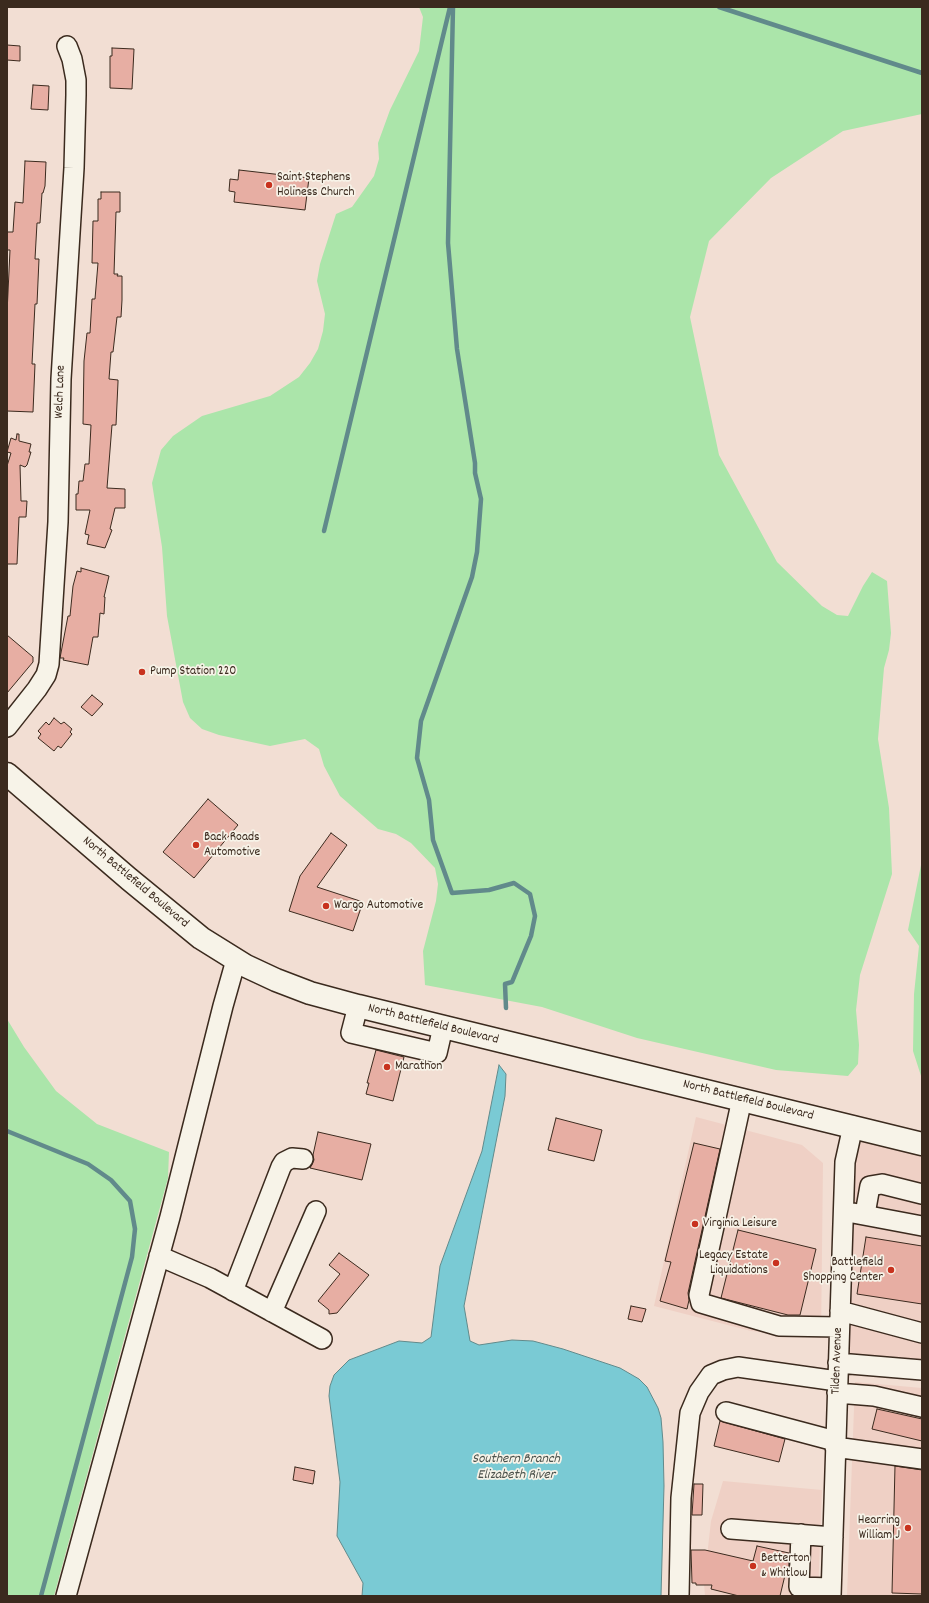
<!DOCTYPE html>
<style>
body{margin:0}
#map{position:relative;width:929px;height:1603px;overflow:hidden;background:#f2ded3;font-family:Dekko,sans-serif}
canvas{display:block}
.frame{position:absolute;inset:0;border:8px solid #3b2a1e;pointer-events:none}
</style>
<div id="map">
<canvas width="929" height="1603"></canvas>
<div class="frame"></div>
</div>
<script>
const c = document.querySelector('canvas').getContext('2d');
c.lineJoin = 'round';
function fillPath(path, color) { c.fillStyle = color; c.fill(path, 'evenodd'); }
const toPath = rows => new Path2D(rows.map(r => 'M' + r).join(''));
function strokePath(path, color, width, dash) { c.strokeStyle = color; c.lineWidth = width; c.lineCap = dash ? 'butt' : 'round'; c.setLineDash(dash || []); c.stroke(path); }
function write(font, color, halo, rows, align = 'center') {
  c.font = font + ' Dekko,sans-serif'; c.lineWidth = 3.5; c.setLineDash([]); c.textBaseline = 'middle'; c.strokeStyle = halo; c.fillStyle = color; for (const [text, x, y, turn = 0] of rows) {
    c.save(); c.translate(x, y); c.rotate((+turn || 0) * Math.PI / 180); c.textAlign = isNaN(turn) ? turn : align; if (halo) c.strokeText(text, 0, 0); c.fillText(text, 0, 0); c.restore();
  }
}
fillPath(toPath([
 [696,1117,802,1145,823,1163,821,1338,751,1331,654,1306],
 [853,1126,922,1144,922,1370,838,1363],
 [855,1382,922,1388,922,1596,847,1596],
 [723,1481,822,1490,818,1596,705,1596,704,1583,711,1521]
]), '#efd0c5');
fillPath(toPath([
 [419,7,922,7,922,114,843,131,771,178,709,241,690,317,719,455,777,562,822,606,837,615,848,616,863,586,872,572,887,581,891,633,889,650,884,668,878,739,889,808,892,874,860,975,856,1010,859,1045,858,1064,848,1076,776,1070,637,1038,542,1007,425,985,423,951,436,901,438,884,435,868,411,843,396,834,378,829,340,796,324,766,319,749,305,739,270,746,219,735,202,729,190,718,183,702,167,616,162,547,152,483,161,450,173,436,202,416,270,396,299,377,310,363,318,349,323,331,325,314,317,281,320,264,336,214,352,207,374,176,379,159,378,143,390,110,419,51,423,17],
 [922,860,922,1079,913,1051,914,994,919,946,908,930],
 [7,1019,24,1047,56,1091,97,1124,169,1152,168,1178,54,1596,7,1596]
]), '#abe5aa');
const water = toPath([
 [499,1065,506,1074,505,1096,464,1306,470,1341,479,1345,512,1340,533,1341,563,1349,620,1368,639,1379,647,1387,658,1408,661,1418,663,1442,664,1486,661,1596,362,1596,363,1583,337,1536,340,1482,329,1396,330,1386,334,1375,349,1360,399,1341,422,1343,431,1337,440,1266,482,1151,499,1065]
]);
fillPath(water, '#7acad4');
strokePath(water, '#618a8b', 1);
strokePath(toPath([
 [453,7,448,243,457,349,475,463,475,473,481,499,477,552,472,577,421,721,417,758,429,800,433,840,452,893,489,890,514,883,530,894,535,916,531,936,512,982,505,984,506,1008],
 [719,7,922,73],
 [324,531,450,7],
 [7,1131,88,1164,111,1180,130,1201,135,1229,132,1257,41,1596]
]), '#618a8b', 4.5);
const building = toPath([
 [7,45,20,46,20,61,7,60,7,45],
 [112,48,134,49,132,89,110,88,110,56,112,56,112,48],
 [33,85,49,86,48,110,31,109,33,85],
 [25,161,46,162,45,186,43,193,42,193,40,223,37,223,35,259,39,259,37,304,35,304,32,364,35,364,33,412,7,411,7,313,10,250,7,250,7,232,13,232,15,202,23,203,25,161],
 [239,170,309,178,305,210,234,202,235,192,229,191,230,179,238,180,239,170],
 [101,192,120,192,120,212,116,212,114,274,118,274,117,276,122,276,122,300,121,317,117,317,113,352,111,352,109,379,118,380,118,382,116,425,112,425,107,488,125,489,125,508,115,508,110,529,112,530,105,548,87,544,89,535,85,534,90,510,76,510,76,494,78,494,79,481,83,481,85,464,89,464,91,425,83,424,84,361,87,333,90,333,92,299,95,299,98,263,92,263,93,221,98,221,98,199,101,199,101,192],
 [17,434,19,434,19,441,31,444,29,452,31,452,27,465,25,467,20,465,21,501,27,501,26,517,19,517,17,564,7,564,7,466,11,453,7,452,11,438,16,440,17,434],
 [81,568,109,576,104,597,105,597,104,614,100,613,98,637,93,637,88,665,63,660,64,658,60,658,68,616,70,616,73,586,77,571,81,572,81,568],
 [7,635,33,657,33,662,7,693,7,635],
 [92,695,103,704,92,716,81,707,92,695],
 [54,718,61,724,64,722,72,729,70,732,72,734,61,748,58,746,54,751,38,738,41,734,38,731,46,722,49,725,54,718],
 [208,799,238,825,194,878,163,852,208,799],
 [331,833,347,845,317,887,363,902,353,931,289,911,300,876,331,833],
 [376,1050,404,1057,393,1101,366,1094,369,1083,367,1083,376,1050],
 [556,1118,602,1130,594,1161,548,1150,556,1118],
 [318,1132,371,1144,362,1180,310,1168,314,1160,313,1155,318,1132],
 [694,1143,720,1149,688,1293,689,1300,687,1309,660,1301,671,1262,665,1261,694,1143],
 [738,1230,816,1249,800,1315,788,1315,721,1298,738,1230],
 [866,1237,922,1246,922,1304,857,1294,866,1237],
 [339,1253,369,1275,337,1313,329,1314,329,1310,318,1301,340,1274,329,1265,339,1253],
 [631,1306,646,1309,642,1322,628,1319,631,1306],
 [877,1409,922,1419,922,1441,872,1429,877,1409],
 [720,1421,785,1439,779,1462,714,1446,720,1421],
 [895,1466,922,1470,922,1594,892,1593,895,1466],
 [295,1467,315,1471,313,1484,293,1480,295,1467],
 [694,1484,703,1484,702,1515,692,1515,694,1484],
 [757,1546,789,1553,789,1571,786,1571,780,1596,739,1596,711,1589,712,1585,696,1585,696,1583,692,1583,691,1550,705,1550,753,1561,757,1546]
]);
fillPath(building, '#e7aea3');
strokePath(building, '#3b2a1e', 1);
const minor = toPath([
 [7,727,37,689,46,675,49,664,58,522,61,379,74,168,76,95,76,80,72,59,67,46],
 [358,1006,351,1033,437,1053,443,1027],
 [742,1099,699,1295,701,1303,779,1326,839,1327],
 [853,1213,922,1226],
 [865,1214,870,1186,882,1184,922,1194],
 [159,1256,210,1278,322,1339],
 [233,1291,281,1167,284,1162,292,1158,303,1159],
 [840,1311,922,1333],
 [272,1312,316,1211],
 [838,1363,922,1370],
 [837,1393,874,1396,922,1407],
 [726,1412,835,1441],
 [835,1447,922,1459],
 [731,1529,833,1537],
 [801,1534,799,1587,831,1588],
 [66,1596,170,1217,223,1006,236,960],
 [679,1596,681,1498,690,1413,699,1392,711,1375,723,1370,738,1367,837,1381],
 [831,1596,845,1162,853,1126]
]);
const major = toPath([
 [7,774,129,879,201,938,246,966,276,980,310,993,358,1006,922,1144]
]);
strokePath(minor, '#3b2a1e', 22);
strokePath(major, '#3b2a1e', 25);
strokePath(minor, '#f7f3e8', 19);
strokePath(major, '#f7f3e8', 22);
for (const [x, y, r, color] of [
 [269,185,4,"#c8321e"],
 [142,672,4,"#c8321e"],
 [196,845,4,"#c8321e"],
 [326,906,4,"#c8321e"],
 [387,1067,4,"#c8321e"],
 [695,1224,4,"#c8321e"],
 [776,1263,4,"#c8321e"],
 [891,1270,4,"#c8321e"],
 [908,1528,4,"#c8321e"],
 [753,1566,4,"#c8321e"]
]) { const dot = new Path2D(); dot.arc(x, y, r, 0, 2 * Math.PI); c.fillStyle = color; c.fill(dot); strokePath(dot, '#f7f3e8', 1.5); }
write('13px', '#3b2a1e', '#f7f3e8', [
 ["Saint Stephens",277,178],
 ["Holiness Church",277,193],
 ["Pump Station 220",150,672],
 ["Back Roads",204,838],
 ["Automotive",204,853],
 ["Wargo Automotive",334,906],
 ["Marathon",395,1067],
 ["Virginia Leisure",703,1224],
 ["Legacy Estate",768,1256,"right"],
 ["Liquidations",768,1271,"right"],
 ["Battlefield",883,1263,"right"],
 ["Shopping Center",883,1278,"right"],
 ["Hearring",900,1521,"right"],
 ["William J",900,1536,"right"],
 ["Betterton",761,1559],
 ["& Whitlow",761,1574]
], 'left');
write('13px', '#3b2a1e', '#f7f3e8', [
 ["Welch Lane",61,392,-88],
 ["North Battlefield Boulevard",135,883,40],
 ["North Battlefield Boulevard",433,1025,14],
 ["North Battlefield Boulevard",748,1101,14],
 ["Tilden Avenue",838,1361,-88]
]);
write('italic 14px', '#4b524c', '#f7f3e8', [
 ["Southern Branch",516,1460],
 ["Elizabeth River",516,1476]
]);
</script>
